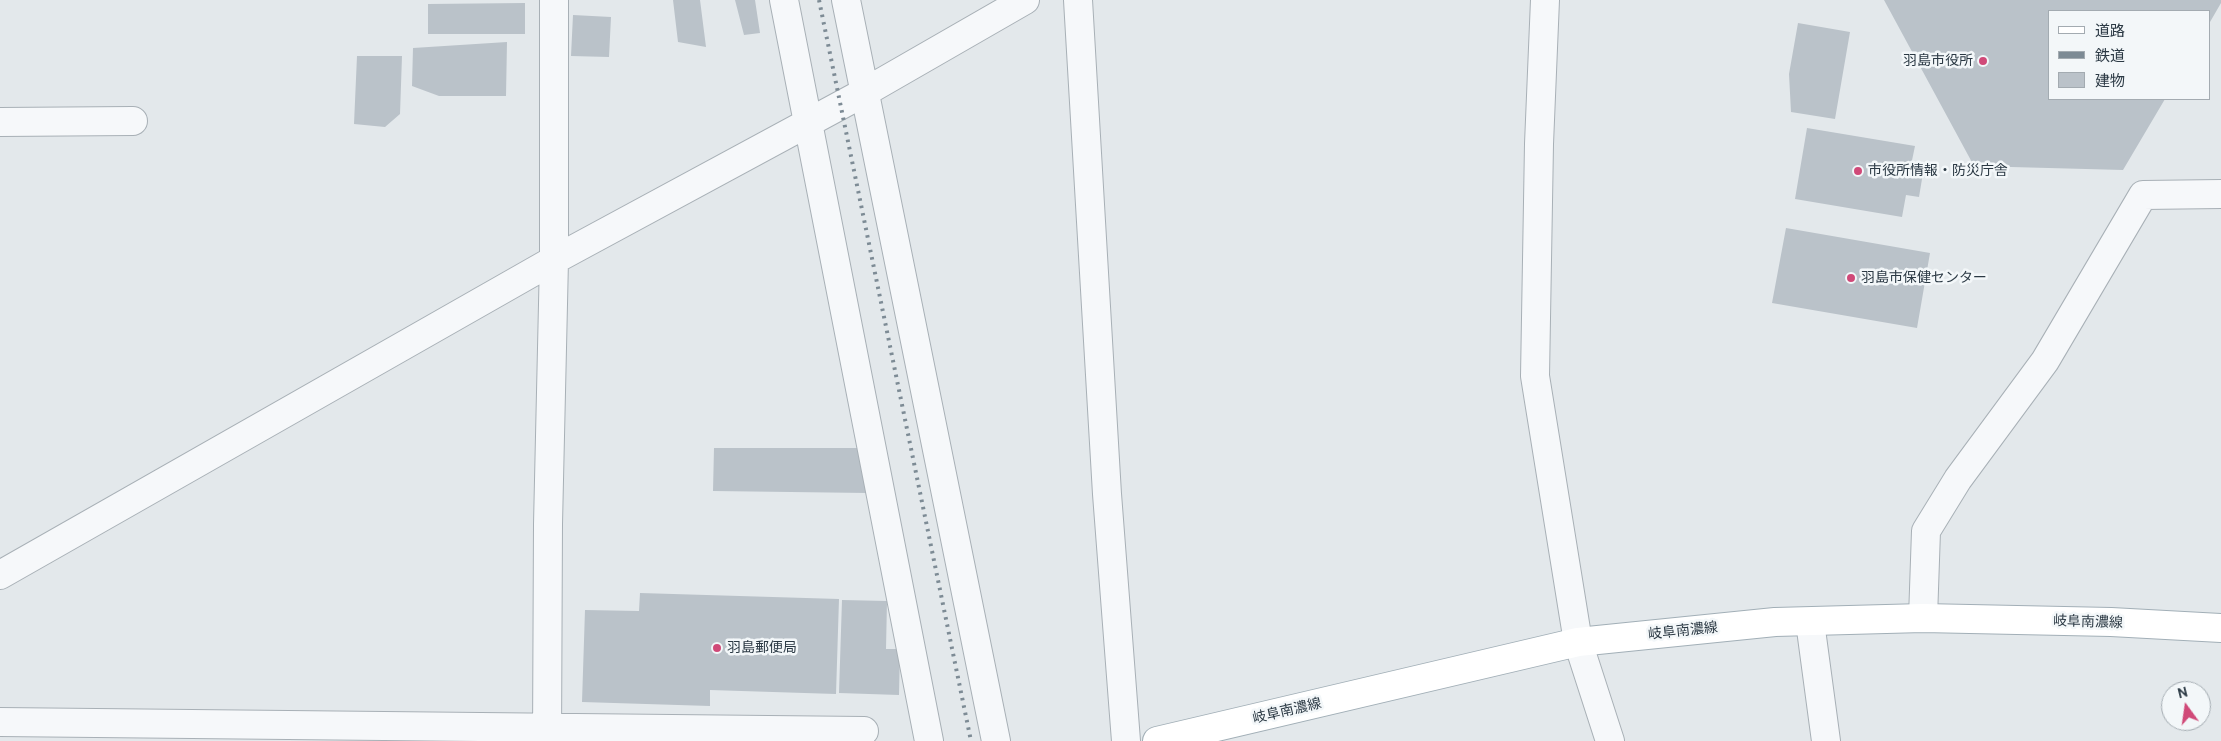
<!DOCTYPE html>
<meta charset="utf-8">
<style>
body{margin:0}
#map{position:relative;width:2221px;height:741px;overflow:hidden;background:#e3e8eb;font-family:Cabin,"Noto Sans JP",sans-serif}
canvas{display:block}
.legend{position:absolute;left:2048px;top:10px;width:162px;height:90px;box-sizing:border-box;background:#f3f7f9;border:1px solid #a3abb1;margin:0;padding:6px 9px;list-style:none;font-size:15px;color:#2b3944}
.legend li{display:flex;align-items:center;gap:10px;height:25px}
.legend b{width:25px;border:1px solid #a3abb1}
.north{position:absolute;left:2161px;top:681px;width:50px;height:50px;box-sizing:border-box;background:#f3f7f9;border:1px solid #a3abb1;border-radius:50%;rotate:346deg;font-size:14px;font-weight:700;line-height:20px;text-align:center;color:#2b3944}
.north::after{content:'';display:block;margin:auto;width:18px;height:22px;background:#d04978;clip-path:polygon(50% 0,100% 100%,50% 72%,0 100%)}
</style>
<div id="map">
<canvas width="2221" height="741"></canvas>
<ul class="legend">
<li><b style="height:6px;background:#fff"></b>道路</li>
<li><b style="height:6px;background:#7d8b95"></b>鉄道</li>
<li><b style="height:14px;background:#bac2c9"></b>建物</li>
</ul>
<div class="north">N</div>
</div>
<script>
const c = document.querySelector('canvas').getContext('2d');
c.lineJoin = 'round';
function fillPath(path, color) { c.fillStyle = color; c.fill(path, 'evenodd'); }
const toPath = rows => new Path2D(rows.map(r => 'M' + r).join(''));
function strokePath(path, color, width, dash) { c.strokeStyle = color; c.lineWidth = width; c.lineCap = dash ? 'butt' : 'round'; c.setLineDash(dash || []); c.stroke(path); }
function write(font, color, halo, rows, align = 'center') {
  c.font = font + ' Cabin,"Noto Sans JP",sans-serif'; c.lineWidth = 5; c.setLineDash([]); c.textBaseline = 'middle'; c.strokeStyle = halo; c.fillStyle = color; for (const [text, x, y, turn = 0] of rows) {
    c.save(); c.translate(x, y); c.rotate((+turn || 0) * Math.PI / 180); c.textAlign = isNaN(turn) ? turn : align; if (halo) c.strokeText(text, 0, 0); c.fillText(text, 0, 0); c.restore();
  }
}
fillPath(toPath([
 [673,0,700,0,706,47,678,42],
 [735,0,755,0,760,33,744,35],
 [1884,0,2221,0,2221,3,2210,22,2210,11,2050,11,2050,99,2165,99,2123,170,1974,166],
 [525,3,525,34,428,34,428,4],
 [573,15,611,17,609,57,571,56],
 [1798,23,1850,32,1835,119,1791,112,1789,74],
 [507,42,506,96,439,96,412,86,413,48],
 [357,56,402,56,400,114,385,127,354,124],
 [1807,128,1915,146,1910,170,1923,173,1919,197,1906,195,1902,217,1795,199],
 [1786,228,1930,253,1917,328,1772,303],
 [714,448,861,448,868,493,713,491],
 [640,593,839,599,836,694,710,690,710,706,582,702,585,610,639,611],
 [842,600,887,601,886,649,900,649,899,695,839,693]
]), '#bac2c9');
const minor = toPath([
 [784,0,929,741],
 [846,0,996,741],
 [1078,0,1107,494,1126,741],
 [1545,0,1539,144,1535,376,1578,642,1610,741],
 [0,122,133,121],
 [0,575,554,260,865,92,1025,0],
 [1923,618,1926,531,1958,479,2045,361,2143,195,2221,194],
 [1810,622,1826,741],
 [0,722,864,731],
 [547,741,548,524,554,260,554,0]
]);
const major = toPath([
 [1157,741,1578,642,1775,622,1923,618,2111,622,2221,628]
]);
strokePath(minor, '#a8b0b6', 30);
strokePath(major, '#a2afb7', 30);
strokePath(minor, '#f6f8fa', 28);
strokePath(major, '#fff', 28);
strokePath(toPath([
 [819,0,971,741]
]), '#7d8b95', 4, [2.5, 5]);
for (const [x, y, r, color] of [
 [1983,61,5,"#d04978"],
 [1858,171,5,"#d04978"],
 [1851,278,5,"#d04978"],
 [717,648,5,"#d04978"]
]) { const dot = new Path2D(); dot.arc(x, y, r, 0, 2 * Math.PI); c.fillStyle = color; c.fill(dot); strokePath(dot, '#f3f7f9', 2); }
write('14px', '#2b3944', '#f3f7f9', [
 ["羽島市役所",1973,61,"right"],
 ["市役所情報・防災庁舎",1868,171],
 ["羽島市保健センター",1861,278],
 ["羽島郵便局",727,648]
], 'left');
write('14px', '#2b3944', '#f3f7f9', [
 ["岐阜南濃線",2088,622,2],
 ["岐阜南濃線",1683,631,-6],
 ["岐阜南濃線",1287,711,-13]
]);
</script>
